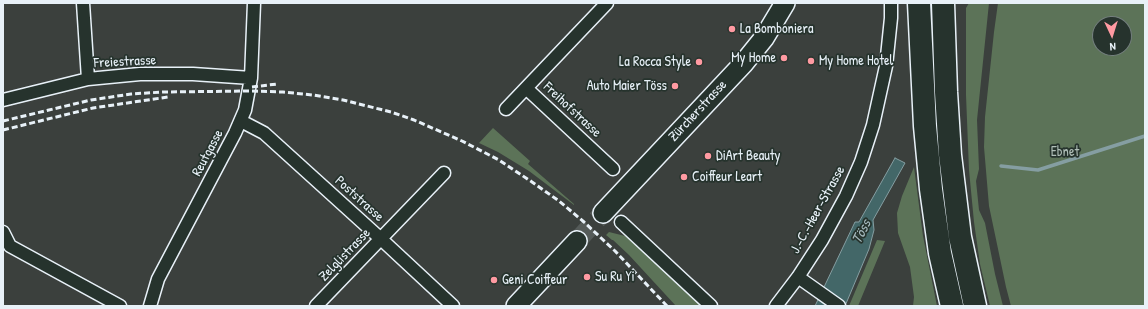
<!DOCTYPE html>
<meta charset="utf-8">
<style>
body{margin:0}
#map{position:relative;width:1148px;height:309px;overflow:hidden;background:#3b403d;font-family:"Patrick Hand",sans-serif}
canvas{display:block}
.frame{position:absolute;inset:0;border:4px solid #e8f1f8;pointer-events:none}
.north{position:absolute;left:1092px;top:16px;width:40px;height:40px;box-sizing:border-box;background:#26332d;border:1px solid #747f7e;border-radius:50%;rotate:176deg;font-size:11px;font-weight:700;line-height:16px;text-align:center;color:#e8f1f8}
.north::after{content:'';display:block;margin:auto;width:14px;height:18px;background:#ff9aa2;clip-path:polygon(50% 0,100% 100%,50% 72%,0 100%)}
</style>
<div id="map">
<canvas width="1148" height="309"></canvas>
<div class="frame"></div>
<div class="north">N</div>
</div>
<script>
const c = document.querySelector('canvas').getContext('2d');
c.lineJoin = 'round';
function fillPath(path, color) { c.fillStyle = color; c.fill(path, 'evenodd'); }
const toPath = rows => new Path2D(rows.map(r => 'M' + r).join(''));
function strokePath(path, color, width, dash) { c.strokeStyle = color; c.lineWidth = width; c.lineCap = dash ? 'butt' : 'round'; c.setLineDash(dash || []); c.stroke(path); }
function write(font, color, halo, rows, align = 'center') {
  c.font = font + ' "Patrick Hand",sans-serif'; c.lineWidth = 3.5; c.setLineDash([]); c.textBaseline = 'middle'; c.strokeStyle = halo; c.fillStyle = color; for (const [text, x, y, turn = 0] of rows) {
    c.save(); c.translate(x, y); c.rotate((+turn || 0) * Math.PI / 180); c.textAlign = isNaN(turn) ? turn : align; if (halo) c.strokeText(text, 0, 0); c.fillText(text, 0, 0); c.restore();
  }
}
fillPath(toPath([
 [969,3,989,3,977,120,979,169,976,181,979,210,985,223,995,274,1003,306,990,306,980,264,974,222,969,170,966,95,966,8],
 [998,3,1145,3,1145,306,1011,306,1006,287,989,206,984,147,985,117,994,32],
 [1100,24,1124,24,1124,48,1100,48],
 [493,128,530,161,528,164,574,204,574,205,529,171,498,152,479,143],
 [914,167,923,236,937,306,913,306,914,297,910,267,898,233,897,213,902,196],
 [609,232,629,237,704,306,676,306,629,255,613,240,612,240,606,235],
 [877,240,885,241,858,306,849,306]
]), '#5c7358');
const water = toPath([
 [895,158,905,163,873,220,874,230,869,249,845,306,815,306,855,222,859,222,895,158]
]);
fillPath(water, '#436768');
strokePath(water, '#859ea2', 1);
strokePath(toPath([
 [1001,166,1038,170,1145,136]
]), '#859ea2', 3.5);
strokePath(toPath([
 [577,241,603,213]
]), '#555b59', 19, [19, 10]);
const street = toPath([
 [83,3,88,79],
 [526,88,613,169],
 [3,100,88,79,140,74,193,74,251,78],
 [506,109,607,3],
 [241,121,264,133,381,239,453,306],
 [621,222,711,306],
 [3,232,10,246,120,306],
 [798,277,839,306],
 [150,306,158,279,235,133,245,110,251,78,254,3],
 [316,306,444,173],
 [776,306,798,277,822,240,846,196,861,162,873,125,886,66,891,18,891,3]
]);
const primary = toPath([
 [603,213,743,64,764,38,785,3],
 [516,306,577,241]
]);
const highway = toPath([
 [919,3,925,126,931,189,940,253,952,306],
 [943,3,946,92,950,155,960,237,975,306]
]);
strokePath(street, '#e8f1f8', 15);
strokePath(primary, '#e8f1f8', 22);
strokePath(highway, '#e8f1f8', 25);
strokePath(street, '#26332d', 12);
strokePath(primary, '#26332d', 19);
strokePath(highway, '#26332d', 22);
strokePath(toPath([
 [252,87,277,84],
 [3,121,91,100,131,94,163,92,249,91,283,92,313,95,343,100,391,112,414,120,462,141,499,160,532,182,559,201,584,222,615,251,667,306],
 [3,130,93,108,168,97]
]), '#e8f1f8', 3, [6, 3]);
for (const [x, y, r, color] of [
 [732,29,4,"#ff9aa2"],
 [784,58,4,"#ff9aa2"],
 [811,61,4,"#ff9aa2"],
 [699,62,4,"#ff9aa2"],
 [675,86,4,"#ff9aa2"],
 [708,156,4,"#ff9aa2"],
 [684,177,4,"#ff9aa2"],
 [587,277,4,"#ff9aa2"],
 [494,280,4,"#ff9aa2"]
]) { const dot = new Path2D(); dot.arc(x, y, r, 0, 2 * Math.PI); c.fillStyle = color; c.fill(dot); strokePath(dot, '#26332d', 1.5); }
write('14px', '#e8f1f8', '#26332d', [
 ["La Bomboniera",740,29],
 ["My Home",776,58,"right"],
 ["My Home Hotel",819,61],
 ["La Rocca Style",691,62,"right"],
 ["Auto Maier Töss",667,86,"right"],
 ["DiArt Beauty",716,156],
 ["Coiffeur Leart",692,177],
 ["Su Ru Yi",595,277],
 ["Geni Coiffeur",502,280]
], 'left');
write('14px', '#e8f1f8', '#26332d', [
 ["Freiestrasse",125,62,-3],
 ["Freihofstrasse",572,110,43],
 ["Zürcherstrasse",698,111,-47],
 ["Reutgasse",208,153,-62],
 ["Poststrasse",359,199,42],
 ["J.-C.-Heer-Strasse",818,210,-61],
 ["Zelglistrasse",345,255,-46]
]);
write('14px', '#b0bfb8', '#26332d', [
 ["Ebnet",1065,152]
]);
write('italic 15px', '#a6babe', '#26332d', [
 ["Töss",862,232,-63]
]);
</script>
